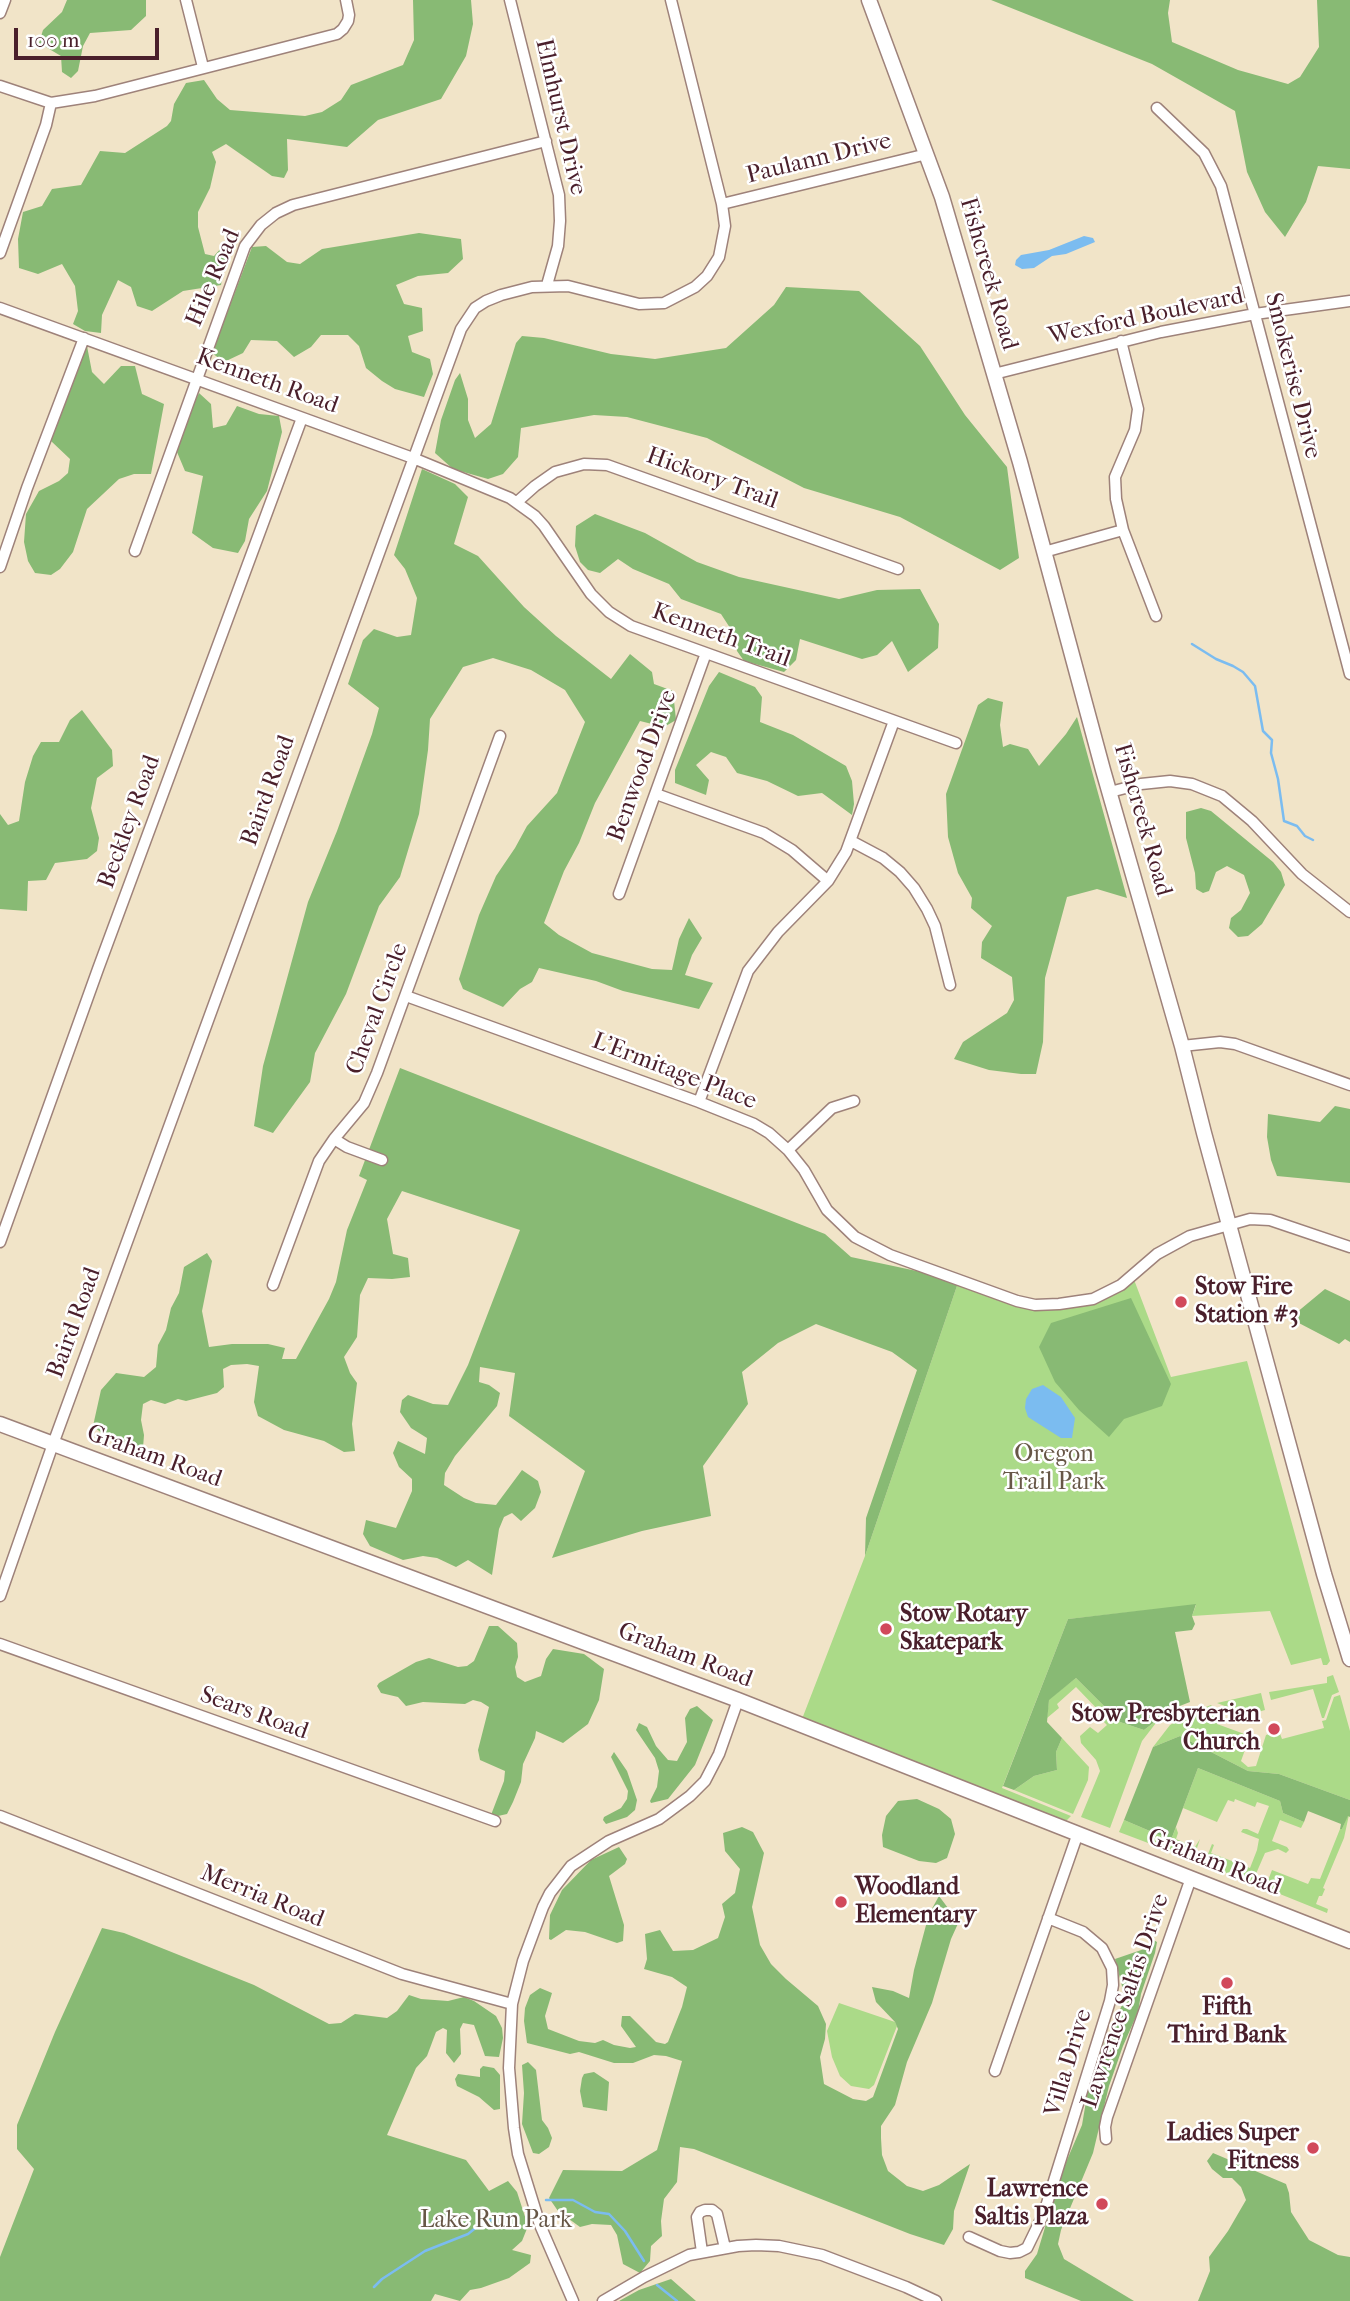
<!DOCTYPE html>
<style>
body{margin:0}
#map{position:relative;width:1350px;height:2301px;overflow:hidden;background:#f1e4c8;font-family:"IM FELL French Canon",serif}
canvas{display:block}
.scale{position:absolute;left:14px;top:28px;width:145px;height:32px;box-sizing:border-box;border:4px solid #4a1f2b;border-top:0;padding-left:9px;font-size:21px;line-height:24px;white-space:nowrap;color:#4a1f2b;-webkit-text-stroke:5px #fff;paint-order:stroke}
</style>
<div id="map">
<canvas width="1350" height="2301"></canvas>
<div class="scale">100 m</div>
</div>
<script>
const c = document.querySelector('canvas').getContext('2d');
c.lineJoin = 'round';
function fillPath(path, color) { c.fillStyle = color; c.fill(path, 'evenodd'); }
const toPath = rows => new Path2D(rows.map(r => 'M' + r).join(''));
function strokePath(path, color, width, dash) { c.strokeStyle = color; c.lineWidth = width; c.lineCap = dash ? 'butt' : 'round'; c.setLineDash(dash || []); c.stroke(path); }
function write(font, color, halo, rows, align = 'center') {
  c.font = font + ' "IM FELL French Canon",serif'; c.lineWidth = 5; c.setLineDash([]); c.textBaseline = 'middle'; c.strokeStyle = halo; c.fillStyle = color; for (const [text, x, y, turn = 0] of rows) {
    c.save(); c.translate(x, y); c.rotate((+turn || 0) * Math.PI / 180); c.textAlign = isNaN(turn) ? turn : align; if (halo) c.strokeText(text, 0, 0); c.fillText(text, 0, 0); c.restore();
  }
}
fillPath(toPath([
 [1133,1277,1171,1377,1247,1361,1330,1661,1327,1665,1323,1665,1321,1658,1291,1665,1270,1611,1192,1616,1196,1605,1068,1619,1002,1788,1071,1816,1066,1821,802,1719,865,1556,959,1280,1017,1301,1075,1303],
 [1333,1675,1339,1692,1332,1695,1324,1718,1322,1718,1313,1689,1271,1700,1269,1692,1327,1683,1327,1677],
 [1076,1678,1120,1722,1144,1730,1159,1719,1142,1741,1110,1828,1081,1817,1100,1771,1096,1760,1081,1743,1080,1736,1090,1727,1098,1733,1107,1725,1100,1718,1103,1715,1076,1687,1057,1704,1059,1708,1047,1718,1049,1699],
 [1261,1693,1265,1710,1258,1712,1256,1718,1217,1703],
 [1340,1695,1350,1731,1350,1800,1279,1774,1248,1771,1180,1736,1153,1747,1170,1725,1193,1712,1211,1705,1214,1709,1221,1712,1217,1724,1250,1736,1241,1761,1248,1767,1256,1766,1266,1735,1279,1731,1282,1739,1324,1728,1322,1721,1326,1720,1334,1697],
 [1062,1738,1089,1767,1088,1780,1073,1814,1014,1790,1034,1776,1057,1770,1056,1752],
 [1198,1768,1280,1801,1283,1813,1304,1822,1301,1828,1280,1820,1272,1841,1287,1847,1289,1850,1286,1853,1278,1849,1265,1853,1252,1883,1204,1864,1212,1844,1214,1845,1211,1853,1250,1868,1257,1850,1259,1839,1241,1832,1243,1829,1247,1829,1258,1834,1269,1806,1257,1802,1255,1807,1235,1799,1234,1802,1228,1800,1217,1822,1183,1808],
 [1350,1810,1344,1838,1323,1888,1325,1889,1322,1896,1319,1896,1316,1904,1328,1909,1327,1913,1265,1888,1272,1870,1308,1884,1311,1878,1320,1879,1340,1829,1342,1829],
 [1124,1820,1171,1840,1176,1827,1178,1833,1176,1839,1195,1847,1200,1839,1193,1860,1119,1832],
 [839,2003,895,2022,897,2026,874,2085,869,2089,851,2086,840,2076,832,2057,827,2031]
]), '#abda88');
fillPath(toPath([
 [67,0,146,0,146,16,131,30,90,33,83,46,78,71,71,78,62,72,61,56,39,43,43,30,62,12],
 [413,0,471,0,473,24,466,56,441,99,378,120,347,147,287,139,288,170,284,178,272,176,226,144,212,152,216,162,210,188,198,212,198,227,205,254,214,256,222,247,226,255,221,285,183,291,152,311,137,306,131,287,118,280,102,315,101,333,85,331,73,324,78,311,75,286,62,264,38,274,19,268,18,239,23,212,42,206,52,189,81,185,100,151,125,153,167,126,171,121,174,104,186,83,204,80,217,99,230,110,305,116,322,112,341,100,351,85,403,65,414,40],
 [991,0,1170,0,1168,13,1172,42,1238,70,1288,84,1300,77,1319,47,1317,0,1350,0,1350,169,1318,166,1306,202,1285,237,1265,212,1247,172,1235,111,1152,64],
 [419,233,461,239,463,259,448,273,418,276,396,285,404,304,422,308,423,331,408,336,412,352,430,359,433,374,424,397,395,389,382,381,366,368,359,346,348,335,321,335,311,347,294,357,277,341,251,340,243,353,224,362,212,353,252,247,266,246,287,262,300,264,322,249],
 [786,287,859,291,920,346,965,415,1007,467,1019,558,1000,570,900,517,804,488,707,438,627,417,594,415,521,428,518,457,503,474,488,479,453,469,435,453,441,420,455,380,460,373,468,399,468,420,475,438,491,424,516,343,522,336,544,338,611,354,655,359,726,348,774,305],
 [87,346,92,372,104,384,121,366,135,366,142,394,164,404,151,474,134,474,119,479,87,509,73,552,60,569,51,575,35,573,28,561,24,542,26,514,39,491,59,481,68,473,70,459,51,441],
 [199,393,211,404,213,428,226,425,237,406,259,414,279,416,282,432,267,491,249,519,245,541,238,553,213,548,192,533,203,476,185,471,177,452,191,409],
 [422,469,455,484,468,497,454,544,478,556,524,607,556,636,611,679,630,654,652,672,654,684,673,691,676,720,664,727,640,721,595,803,579,843,564,871,544,923,559,935,592,953,652,969,672,970,679,939,689,918,702,938,692,955,685,975,713,983,699,1009,623,991,596,981,539,968,532,982,520,989,503,1007,463,989,459,979,479,915,496,876,515,848,527,826,557,793,585,722,565,690,531,670,493,658,463,667,430,719,428,750,419,814,400,877,379,906,346,994,315,1053,310,1082,273,1133,254,1126,263,1066,308,902,337,831,372,734,379,708,348,684,363,640,374,629,397,637,411,635,417,598,405,569,394,555],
 [595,514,645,533,697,562,739,577,839,599,877,590,920,589,939,624,938,648,908,672,892,641,877,655,862,659,800,639,796,660,784,672,744,661,737,651,734,634,721,614,681,599,669,584,633,569,618,559,600,573,588,570,580,562,575,546,576,526],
 [719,672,755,687,762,697,760,722,793,735,846,766,852,781,854,804,852,815,822,793,798,796,767,781,737,773,726,757,711,752,696,765,709,780,706,795,675,783,675,770,709,686],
 [988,698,1003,702,1000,725,1003,747,1010,744,1028,749,1039,766,1066,734,1077,717,1127,898,1097,889,1067,897,1045,978,1043,1042,1036,1074,1021,1074,989,1070,954,1059,963,1042,1007,1013,1014,1000,1012,977,981,958,982,942,992,926,971,908,972,898,958,873,948,837,946,794,978,705],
 [82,710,112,750,113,766,97,778,91,808,99,838,97,851,87,859,55,863,46,880,28,881,27,911,0,909,0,814,8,825,19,821,25,782,33,756,41,742,59,742,70,720],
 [1201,808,1211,811,1273,862,1281,872,1285,885,1262,924,1248,936,1238,937,1229,928,1231,918,1241,910,1250,893,1244,875,1227,866,1216,872,1209,891,1203,893,1196,889,1195,873,1186,838,1186,812],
 [400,1068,825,1234,851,1257,959,1280,865,1556,866,1518,917,1370,892,1352,816,1324,778,1343,742,1372,748,1404,703,1466,711,1516,642,1531,552,1558,585,1471,509,1416,515,1373,480,1367,479,1382,489,1385,500,1393,497,1406,455,1456,445,1473,444,1485,464,1498,476,1503,496,1505,522,1470,538,1481,541,1492,535,1508,521,1521,512,1513,504,1517,499,1529,492,1575,468,1560,456,1567,437,1558,423,1556,403,1560,370,1546,363,1534,366,1520,396,1528,412,1491,412,1479,399,1467,393,1453,398,1441,425,1454,427,1438,411,1428,400,1412,402,1400,408,1395,433,1404,448,1405,468,1365,520,1230,402,1191,387,1219,393,1254,408,1258,410,1277,392,1279,368,1278,360,1295,357,1337,344,1357,350,1373,357,1383,352,1424,355,1451,344,1452,324,1441,284,1430,258,1416,254,1402,259,1366,247,1364,231,1365,223,1369,224,1387,217,1393,186,1401,178,1399,165,1404,151,1400,143,1404,141,1420,144,1435,143,1448,130,1448,104,1435,93,1426,101,1390,116,1373,144,1377,156,1367,158,1345,166,1330,171,1308,179,1293,184,1267,207,1253,212,1261,202,1311,209,1347,232,1344,268,1344,285,1348,282,1359,296,1359,329,1299,336,1282,347,1230,367,1180,359,1176],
 [1335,1106,1350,1109,1350,1183,1277,1176,1271,1160,1267,1137,1268,1114,1320,1122],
 [1325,1289,1350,1301,1350,1342,1345,1339,1339,1344,1295,1321,1296,1313],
 [1131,1298,1171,1384,1162,1406,1124,1419,1109,1437,1079,1410,1055,1382,1039,1347,1051,1323],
 [1196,1604,1192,1616,1195,1624,1192,1630,1175,1632,1190,1702,1172,1709,1144,1730,1120,1722,1076,1678,1049,1700,1047,1722,1062,1738,1056,1752,1057,1770,1034,1776,1014,1790,1003,1786,1068,1619],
 [489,1626,498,1626,517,1643,518,1657,515,1667,517,1677,525,1682,541,1676,546,1659,553,1649,584,1654,604,1669,599,1700,588,1724,563,1743,536,1731,535,1738,523,1764,521,1782,513,1802,507,1814,498,1816,491,1815,504,1781,505,1771,480,1760,478,1750,489,1707,481,1702,473,1700,465,1704,423,1702,406,1706,398,1697,381,1693,377,1686,379,1683,416,1662,429,1658,458,1667,467,1666,474,1661],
 [697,1706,713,1720,695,1765,668,1799,651,1803,650,1801,657,1787,659,1771,655,1758,636,1730,639,1723,647,1727,656,1746,668,1760,677,1761,687,1742,685,1718,690,1709],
 [1180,1736,1248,1771,1279,1774,1350,1800,1350,1817,1348,1816,1342,1829,1340,1829,1341,1824,1308,1811,1304,1822,1283,1813,1280,1801,1198,1768,1171,1840,1124,1820,1153,1747],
 [614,1752,627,1771,637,1800,635,1810,627,1817,606,1824,603,1820,604,1817,621,1808,627,1799,628,1791,611,1757],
 [917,1799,939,1809,951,1819,955,1834,947,1858,936,1863,919,1861,883,1847,882,1835,886,1816,898,1801],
 [742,1827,753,1832,764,1853,752,1907,760,1945,771,1964,786,1979,818,2006,826,2024,825,2039,820,2057,824,2084,853,2099,866,2101,873,2097,898,2029,895,2022,876,2002,872,1987,893,1991,909,1998,914,1970,929,1914,939,1896,948,1908,961,1917,951,1939,932,2003,907,2062,895,2105,881,2126,881,2138,882,2155,888,2171,907,2186,923,2191,939,2185,970,2164,954,2211,953,2229,944,2245,910,2234,694,2149,680,2147,677,2182,664,2199,661,2221,662,2236,651,2246,650,2261,640,2273,623,2264,617,2235,611,2225,592,2224,580,2227,558,2211,549,2198,563,2170,622,2171,657,2150,682,2061,666,2056,654,2055,633,2063,614,2063,579,2052,570,2054,527,2043,524,2021,525,2008,530,1995,540,1988,552,1993,545,2016,548,2029,579,2041,595,2043,603,2040,614,2045,630,2048,636,2047,621,2026,622,2016,630,2016,656,2042,665,2044,668,2042,682,2007,687,1987,672,1977,644,1969,647,1959,645,1934,660,1930,673,1951,693,1950,718,1938,725,1917,722,1904,735,1893,740,1869,725,1851,723,1833],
 [619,1847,627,1859,625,1864,609,1876,624,1925,623,1941,617,1943,585,1932,566,1930,551,1940,549,1939,550,1915,562,1890,591,1860],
 [102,1928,124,1933,254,1985,329,2024,341,2023,355,2014,387,2018,397,2011,409,1995,421,1999,448,2001,464,1997,474,2001,496,2016,502,2028,503,2038,499,2057,485,2056,474,2025,463,2023,460,2029,461,2054,454,2063,446,2053,447,2030,443,2028,436,2032,427,2056,416,2068,387,2135,466,2160,489,2191,508,2181,517,2192,528,2226,522,2241,512,2250,531,2255,530,2263,509,2278,481,2288,470,2290,460,2301,435,2294,431,2301,0,2301,0,2257,34,2169,17,2149,17,2125,55,2032],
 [1152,1939,1157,1942,1155,1953,1141,1994,1138,2012,1123,2046,1109,2086,1093,2153,1061,2230,1058,2244,1064,2259,1134,2301,1081,2301,1025,2278,1025,2271,1037,2254,1061,2174,1082,2125,1091,2072,1122,2005,1123,1990,1115,1959,1147,1948],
 [528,2062,536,2070,542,2120,548,2128,552,2138,549,2147,539,2154,533,2153,522,2124,524,2093,522,2065],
 [483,2066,494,2068,500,2075,500,2109,494,2110,479,2097,457,2086,455,2079,458,2074,480,2077,480,2069],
 [594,2072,609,2082,607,2111,583,2107,580,2091,582,2078,584,2074],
 [1213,2153,1286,2184,1289,2193,1291,2212,1309,2240,1338,2255,1350,2257,1350,2301,1198,2301,1210,2271,1209,2257,1228,2231,1246,2200,1241,2187,1232,2178,1223,2178,1212,2169,1207,2161],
 [671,2279,696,2301,619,2301,639,2290]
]), '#88ba74');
fillPath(toPath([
 [1084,236,1093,238,1095,242,1066,254,1052,256,1034,268,1022,269,1015,265,1016,260,1021,255,1049,250],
 [1043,1385,1061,1397,1075,1418,1072,1438,1061,1438,1028,1417,1025,1408,1026,1399,1032,1389]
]), '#7bbcf0');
strokePath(toPath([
 [1192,644,1216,659,1233,666,1243,672,1255,686,1263,731,1272,740,1271,753,1278,779,1284,821,1297,826,1305,836,1313,840],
 [546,2200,573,2200,595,2212,609,2214,625,2231,644,2261],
 [657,2285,677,2301],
 [374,2287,382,2279,425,2251,468,2234,483,2222,516,2215]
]), '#7bbcf0', 2.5);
const minor = toPath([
 [186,0,203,67],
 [510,0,559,195,560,221,558,246,547,285],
 [0,13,5,0],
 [0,86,51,103,95,96,337,34,343,29,348,21,349,15,346,0],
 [1157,108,1204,153,1221,186,1350,674],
 [722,204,927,154],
 [0,253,46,125,51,103],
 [0,308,413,458,510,498,535,516,544,526,591,594,609,612,631,626,956,743],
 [1121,341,1138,409,1135,430,1115,477,1116,499,1123,530,1156,616],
 [994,374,1161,332,1255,314,1350,301],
 [517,502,535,486,555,472,584,464,607,465,898,569],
 [135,551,245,246,261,225,276,213,293,205,546,141],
 [1044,552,1123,530],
 [0,567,27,488,84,338],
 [1110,792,1141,784,1170,781,1192,784,1222,796,1252,821,1302,874,1350,912],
 [656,794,764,833,792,850,828,881],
 [851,841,883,858,900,872,914,888,927,909,935,926,950,985],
 [619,894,706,653],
 [406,996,699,1102,754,1124,769,1133,788,1150,804,1170,827,1210,855,1237,890,1255,1017,1301,1035,1305,1059,1304,1093,1299,1121,1285,1157,1254,1190,1236,1250,1219,1270,1220,1350,1247],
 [1182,1046,1220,1042,1235,1044,1350,1085],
 [699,1102,748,971,778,932,828,881,846,852,894,721],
 [334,1139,347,1147,382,1160],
 [788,1150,832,1108,854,1101],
 [0,1242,98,969,302,418],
 [273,1285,319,1161,334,1139,364,1103,377,1073,500,736],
 [0,1596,53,1444,461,329,475,308,486,301,501,295,532,287,568,286,639,304,664,303,695,287,707,276,719,257,725,226,722,204,671,0],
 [0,1644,495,1821],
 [0,1816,402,1974,512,2004],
 [995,2071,1078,1833],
 [1106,2139,1105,2127,1107,2117,1191,1878],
 [969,2237,1000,2251,1010,2253,1019,2252,1027,2248,1044,2213,1110,2001,1113,1985,1112,1968,1102,1948,1083,1932,1048,1918],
 [702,2252,697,2217,700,2212,705,2210,712,2210,717,2214,725,2248],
 [573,2301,540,2225,518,2154,514,2128,509,2068,512,2004,523,1961,543,1907,550,1893,571,1866,609,1841,659,1819,690,1796,705,1781,719,1754,738,1700],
 [603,2301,644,2277,689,2255,738,2246,756,2245,779,2246,822,2255,906,2287,936,2301]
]);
const major = toPath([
 [869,0,942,197,1020,462,1103,770,1182,1046,1204,1133,1324,1574,1350,1659],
 [0,1424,738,1700,1350,1941]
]);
strokePath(minor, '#9e827a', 13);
strokePath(major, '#9e827a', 17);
strokePath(minor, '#fff', 10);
strokePath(major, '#fff', 14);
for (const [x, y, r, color] of [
 [1181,1302,7,"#d1495b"],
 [886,1629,7,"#d1495b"],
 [1274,1729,7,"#d1495b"],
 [841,1902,7,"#d1495b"],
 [1227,1983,7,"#d1495b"],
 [1313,2148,7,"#d1495b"],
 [1102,2204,7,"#d1495b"]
]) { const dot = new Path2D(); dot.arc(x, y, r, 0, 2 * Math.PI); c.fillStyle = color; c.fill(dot); strokePath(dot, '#fff', 2.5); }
write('24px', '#4a1f2b', '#fff', [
 ["Elmhurst Drive",560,117,77],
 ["Paulann Drive",819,159,-14],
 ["Fishcreek Road",988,274,74],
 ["Hile Road",214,278,-67],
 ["Wexford Boulevard",1146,317,-12],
 ["Smokerise Drive",1292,376,76],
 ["Kenneth Road",267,382,20],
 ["Hickory Trail",712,479,20],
 ["Kenneth Trail",721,636,20],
 ["Benwood Drive",643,766,-70],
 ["Baird Road",269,791,-70],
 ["Fishcreek Road",1142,820,74],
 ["Beckley Road",130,822,-70],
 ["Cheval Circle",378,1009,-70],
 ["L'Ermitage Place",674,1072,21],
 ["Baird Road",75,1323,-70],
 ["Graham Road",154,1457,20],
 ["Graham Road",685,1656,21],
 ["Sears Road",254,1714,20],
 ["Graham Road",1214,1863,22],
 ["Merria Road",262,1897,22],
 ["Lawrence Saltis Drive",1126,2001,-71],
 ["Villa Drive",1069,2063,-73]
]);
write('bold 24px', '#4a1f2b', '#fff', [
 ["Stow Fire",1195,1288],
 ["Station #3",1195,1316],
 ["Stow Rotary",900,1615],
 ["Skatepark",900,1643],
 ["Stow Presbyterian",1260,1715,"right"],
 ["Church",1260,1743,"right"],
 ["Woodland",855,1888],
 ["Elementary",855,1916],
 ["Fifth",1227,2008,"center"],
 ["Third Bank",1227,2036,"center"],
 ["Ladies Super",1299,2134,"right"],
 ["Fitness",1299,2162,"right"],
 ["Lawrence",1088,2190,"right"],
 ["Saltis Plaza",1088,2218,"right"]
], 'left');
write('24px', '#675747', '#fff', [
 ["Oregon",1054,1455],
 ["Trail Park",1054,1483],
 ["Lake Run Park",496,2221]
]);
</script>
